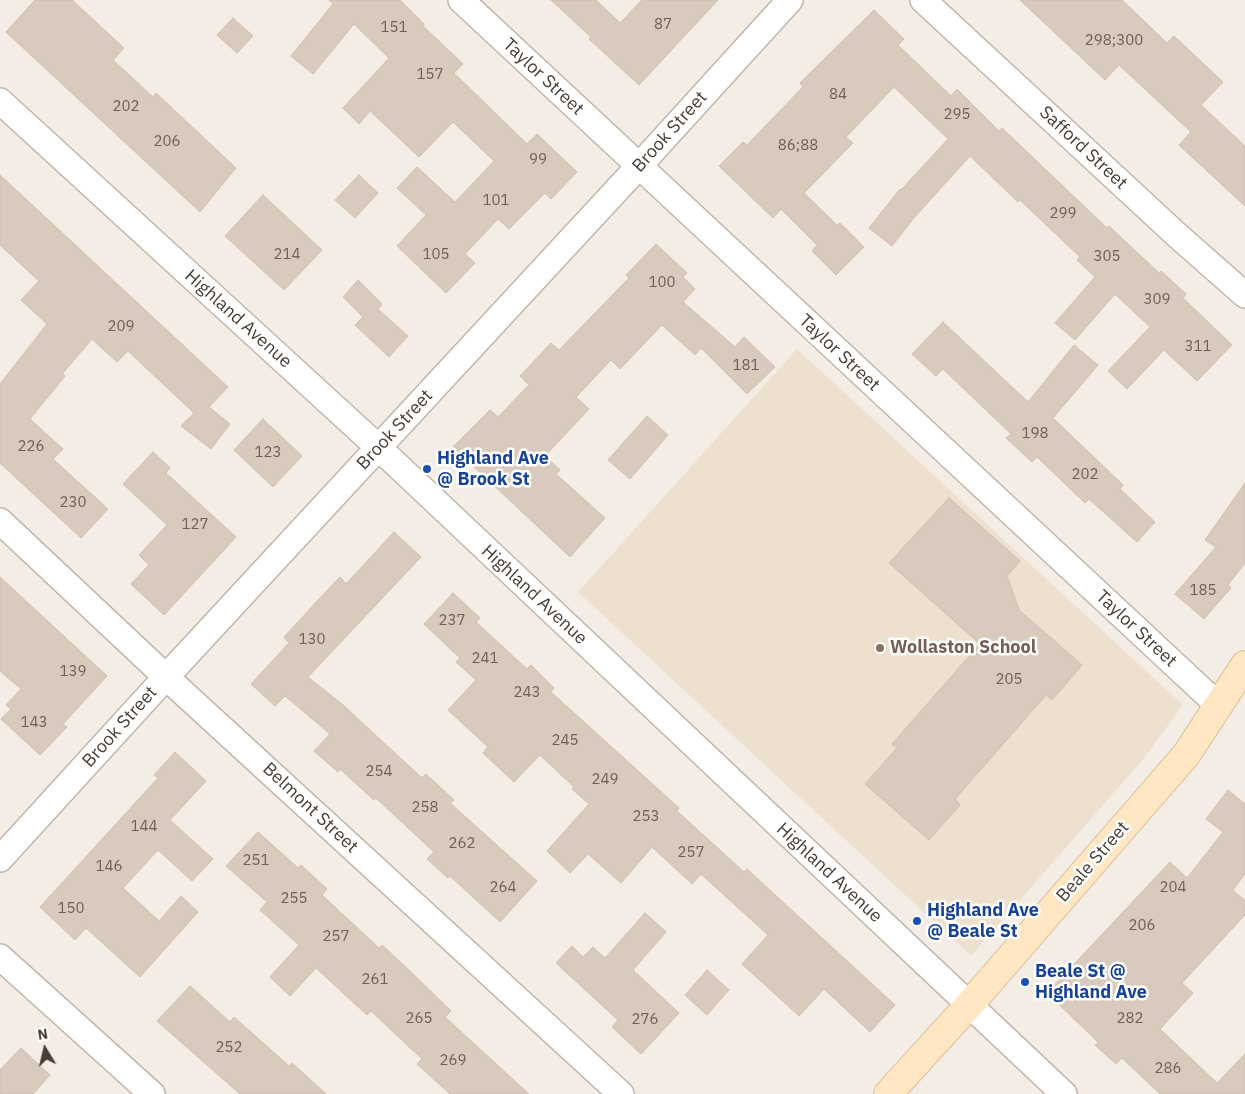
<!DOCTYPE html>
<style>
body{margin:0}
#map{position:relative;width:1245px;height:1094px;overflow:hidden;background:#f4ede6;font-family:"IBM Plex Sans",sans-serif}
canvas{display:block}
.north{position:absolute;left:20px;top:1024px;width:50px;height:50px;-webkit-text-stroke:4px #fff;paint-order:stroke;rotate:351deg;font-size:14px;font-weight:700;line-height:20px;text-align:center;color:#473d35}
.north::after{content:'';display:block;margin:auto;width:18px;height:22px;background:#473d35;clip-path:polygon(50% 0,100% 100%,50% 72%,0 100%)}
</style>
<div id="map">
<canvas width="1245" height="1094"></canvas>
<div class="north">N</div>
</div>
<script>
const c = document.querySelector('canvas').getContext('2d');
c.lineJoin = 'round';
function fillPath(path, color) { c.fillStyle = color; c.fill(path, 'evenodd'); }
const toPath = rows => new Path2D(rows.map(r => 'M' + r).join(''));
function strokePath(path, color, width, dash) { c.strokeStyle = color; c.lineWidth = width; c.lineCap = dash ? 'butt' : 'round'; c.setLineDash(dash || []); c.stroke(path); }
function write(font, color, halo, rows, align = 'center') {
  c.font = font + ' "IBM Plex Sans",sans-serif'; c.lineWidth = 5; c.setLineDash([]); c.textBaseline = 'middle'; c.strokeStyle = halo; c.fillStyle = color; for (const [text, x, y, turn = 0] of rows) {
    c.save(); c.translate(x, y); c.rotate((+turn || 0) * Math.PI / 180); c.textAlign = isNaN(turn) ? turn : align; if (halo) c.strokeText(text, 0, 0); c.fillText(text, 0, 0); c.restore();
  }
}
fillPath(toPath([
 [797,349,1183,705,1144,758,971,956,578,592]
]), '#ede0cf');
const building = toPath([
 [35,0,72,0,124,48,113,60,153,97,156,93,236,168,200,212,6,32,35,0],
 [329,0,400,0,424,24,423,26,463,64,454,73,527,144,537,134,577,172,551,199,545,193,509,229,498,219,465,254,475,263,446,293,397,246,426,215,397,188,417,167,455,202,494,161,453,122,419,157,370,111,359,124,343,108,389,58,354,24,313,74,291,56,333,4,329,0],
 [551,0,596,0,620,23,642,0,718,0,639,85,589,39,591,37,551,0],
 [1020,0,1122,0,1167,43,1174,36,1223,82,1201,105,1245,146,1245,206,1179,145,1191,132,1119,65,1105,80,1020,0],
 [874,10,904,39,898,45,951,96,957,89,999,131,1002,128,1107,228,1109,226,1159,273,1161,271,1186,294,1183,298,1232,345,1197,381,1164,350,1127,389,1108,371,1150,327,1115,294,1075,340,1055,323,1095,277,1077,260,1080,257,1020,200,1018,202,970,156,913,219,892,246,869,228,900,189,901,190,948,139,894,87,846,137,853,143,804,193,837,225,840,223,864,247,836,275,812,251,817,245,781,209,773,218,719,166,743,142,747,145,803,87,800,83,874,10],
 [233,18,253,36,237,53,217,35,233,18],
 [0,175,228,387,209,407,230,424,211,449,181,426,194,413,128,351,117,362,92,339,62,374,65,376,30,419,63,449,53,459,108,509,81,538,0,463,0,384,47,324,21,300,39,281,0,245,0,175],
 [359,175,378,193,355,218,335,200,359,175],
 [263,195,322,250,284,290,225,236,263,195],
 [656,244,687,273,683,277,695,289,683,302,735,347,744,337,775,367,747,394,701,348,695,355,662,325,620,369,611,360,576,397,589,409,545,456,560,470,556,474,605,518,570,557,453,447,490,410,498,417,529,385,520,376,551,343,559,350,629,278,626,275,656,244],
 [358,280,382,304,378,309,408,336,389,357,355,325,363,317,343,297,358,280],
 [943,322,1028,402,1074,345,1098,365,1053,418,1123,485,1120,489,1155,522,1137,542,1089,499,1085,503,1037,457,1032,462,1006,438,1011,434,943,369,936,376,912,354,943,322],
 [647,416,668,435,630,479,608,460,647,416],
 [263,419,302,456,273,487,234,450,263,419],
 [153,452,170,468,166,473,236,537,164,615,131,584,149,565,139,555,167,525,123,484,153,452],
 [1245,483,1245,563,1228,585,1231,588,1204,619,1175,594,1216,547,1205,540,1245,483],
 [949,498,1020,561,1007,576,1019,610,1082,665,1052,700,1046,695,955,799,960,805,929,840,865,784,897,748,892,744,980,644,889,563,949,498],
 [394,532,421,557,308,677,343,705,422,778,426,774,454,800,450,803,537,881,500,922,450,876,448,878,427,859,434,852,376,798,374,800,340,769,338,772,314,751,330,734,285,696,275,706,251,684,289,643,284,637,321,597,340,577,346,584,394,532],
 [0,577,107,676,63,724,67,727,40,755,1,719,11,709,6,705,21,689,0,671,0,577],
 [453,593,480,618,476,622,527,669,531,665,554,688,551,692,679,808,677,811,744,872,747,869,895,1005,870,1032,824,989,799,1016,742,964,768,935,701,874,692,884,652,847,621,883,588,854,570,873,547,851,589,804,572,789,574,787,540,755,514,782,483,753,488,747,448,710,476,680,456,662,460,658,424,624,453,593],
 [175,752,206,781,170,820,213,859,192,881,158,850,123,888,159,921,181,896,198,912,140,977,86,928,75,940,40,907,158,778,154,775,175,752],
 [1228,790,1245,804,1245,874,1233,890,1245,901,1245,915,1182,983,1193,993,1160,1029,1217,1083,1245,1054,1245,1094,1160,1094,1122,1058,1116,1064,1095,1045,1098,1042,1047,993,1170,862,1187,878,1223,832,1206,819,1228,790],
 [258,832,298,868,301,865,327,889,322,895,379,948,382,945,409,970,451,1011,445,1017,529,1094,450,1094,417,1064,422,1059,371,1011,367,1015,316,968,290,996,270,977,299,945,260,910,267,902,226,866,258,832],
 [645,913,666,932,633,970,679,1013,641,1054,612,1027,618,1020,556,963,572,946,583,957,593,947,605,958,645,913],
 [707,970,729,990,707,1015,685,995,707,970],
 [190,986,230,1022,234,1017,289,1066,292,1063,326,1094,240,1094,157,1021,190,986],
 [21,1048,50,1075,33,1094,0,1094,0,1070,21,1048]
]);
fillPath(building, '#d9cabe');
strokePath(building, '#d1bdae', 1);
const minor = toPath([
 [461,0,1218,705],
 [923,0,1178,236,1245,295],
 [0,101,379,448,1064,1094],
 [0,521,166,677,621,1094],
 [0,859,166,677,639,166,790,0],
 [0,957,152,1094]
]);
const secondary = toPath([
 [888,1094,969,1005,1186,755,1245,665]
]);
strokePath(minor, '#c2b6ab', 28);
strokePath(secondary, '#d9bc96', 30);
strokePath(minor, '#fff', 25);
strokePath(secondary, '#ffe7c4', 28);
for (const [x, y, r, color] of [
 [427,469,5,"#1a4fb4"],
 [880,648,5,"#8d6e63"],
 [917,921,5,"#1a4fb4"],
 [1025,982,5,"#1a4fb4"]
]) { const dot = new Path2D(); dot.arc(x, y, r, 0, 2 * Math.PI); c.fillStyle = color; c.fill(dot); strokePath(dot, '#fff', 2); }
write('15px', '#6c6057', null, [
 ["87",663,25],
 ["151",394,28],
 ["298;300",1114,41],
 ["157",430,75],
 ["84",838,95],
 ["202",126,107],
 ["295",957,115],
 ["206",167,142],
 ["86;88",798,146],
 ["99",538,160],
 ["101",496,201],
 ["299",1063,214],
 ["214",287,255],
 ["105",436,255],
 ["305",1107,257],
 ["100",662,283],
 ["309",1157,300],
 ["209",121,327],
 ["311",1198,347],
 ["181",746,366],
 ["198",1035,434],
 ["226",31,447],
 ["123",268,453],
 ["202",1085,475],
 ["230",73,503],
 ["127",195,525],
 ["185",1203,591],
 ["237",452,621],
 ["130",312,640],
 ["241",485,659],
 ["139",73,672],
 ["205",1009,680],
 ["243",527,693],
 ["143",34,723],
 ["245",565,741],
 ["254",379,772],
 ["249",605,780],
 ["258",425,808],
 ["253",646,817],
 ["144",144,827],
 ["262",462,844],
 ["257",691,853],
 ["251",256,861],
 ["146",109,867],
 ["264",503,888],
 ["204",1173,888],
 ["255",294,899],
 ["150",71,909],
 ["206",1142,926],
 ["257",336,937],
 ["261",375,980],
 ["265",419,1019],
 ["282",1130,1019],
 ["276",645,1020],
 ["252",229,1048],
 ["269",453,1061],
 ["286",1168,1069]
]);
write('18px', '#473d35', '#fff', [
 ["Taylor Street",543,77,43],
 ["Brook Street",670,132,-48],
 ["Safford Street",1083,148,43],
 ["Highland Avenue",238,319,42],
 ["Taylor Street",839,353,43],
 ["Brook Street",395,430,-47],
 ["Highland Avenue",534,595,43],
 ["Taylor Street",1136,629,43],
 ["Brook Street",120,727,-48],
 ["Belmont Street",310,808,43],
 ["Beale Street",1093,862,-49],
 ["Highland Avenue",829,873,43]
]);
write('bold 18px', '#164399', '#fff', [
 ["Highland Ave",437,459],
 ["@ Brook St",437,480],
 ["Highland Ave",927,911],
 ["@ Beale St",927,932],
 ["Beale St @",1035,972],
 ["Highland Ave",1035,993]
], 'left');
write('bold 18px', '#785e54', '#fff', [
 ["Wollaston School",890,648]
], 'left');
</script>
